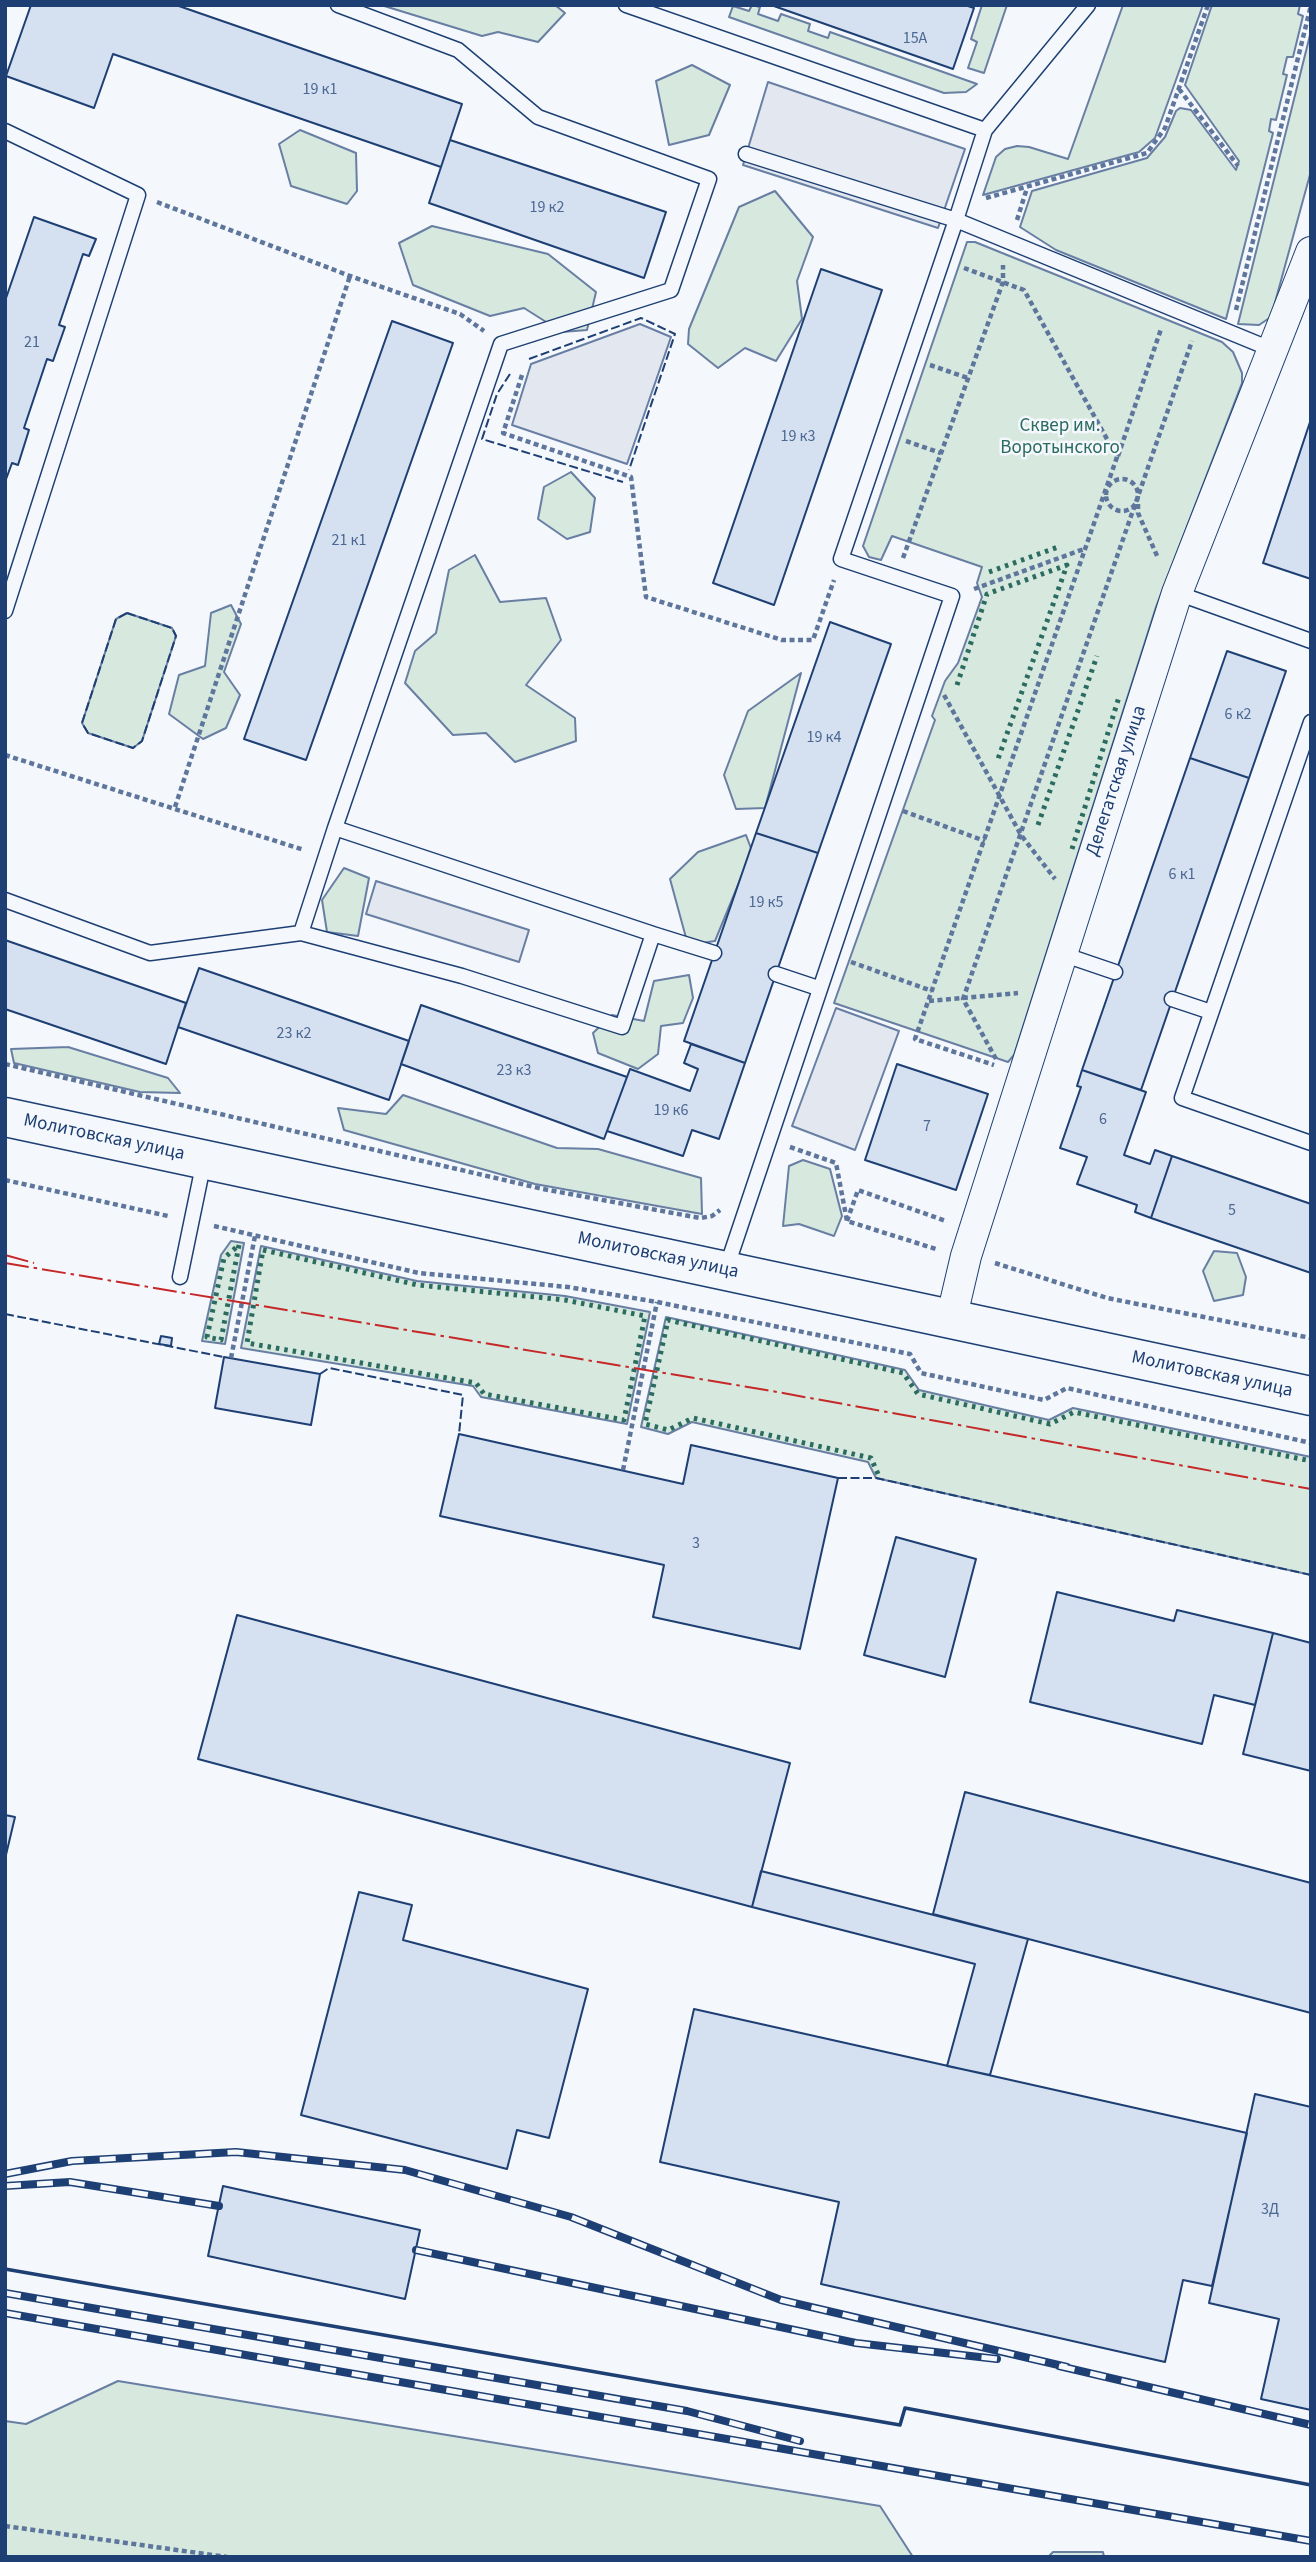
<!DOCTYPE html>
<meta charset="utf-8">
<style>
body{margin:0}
#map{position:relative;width:1316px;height:2562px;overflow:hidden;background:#f4f7fb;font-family:"Source Sans 3",sans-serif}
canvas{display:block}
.frame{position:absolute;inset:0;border:7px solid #1d3f73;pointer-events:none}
</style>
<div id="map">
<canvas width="1316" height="2562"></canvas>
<div class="frame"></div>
</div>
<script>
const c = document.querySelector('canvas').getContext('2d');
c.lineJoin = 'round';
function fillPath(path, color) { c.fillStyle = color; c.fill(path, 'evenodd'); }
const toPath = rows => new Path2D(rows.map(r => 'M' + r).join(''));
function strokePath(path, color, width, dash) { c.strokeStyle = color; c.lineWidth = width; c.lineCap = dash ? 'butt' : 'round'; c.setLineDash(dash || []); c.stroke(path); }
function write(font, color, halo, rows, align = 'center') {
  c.font = font + ' "Source Sans 3",sans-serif'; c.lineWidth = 5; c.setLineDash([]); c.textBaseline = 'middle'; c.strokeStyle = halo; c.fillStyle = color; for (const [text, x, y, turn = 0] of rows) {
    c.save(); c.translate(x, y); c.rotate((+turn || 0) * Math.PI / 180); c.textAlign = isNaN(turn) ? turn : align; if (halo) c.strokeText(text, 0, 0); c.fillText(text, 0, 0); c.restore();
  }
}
const green = toPath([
 [381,5,555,5,565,13,538,42,498,32,482,36,381,5],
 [752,5,760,7,758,14,778,21,781,14,810,24,808,31,828,38,830,32,977,84,966,92,944,93,729,17,733,6,749,11,752,5],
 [982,5,1007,5,984,73,968,68,977,42,971,39,982,5],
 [1123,5,1203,5,1155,138,1139,152,983,195,996,157,1005,149,1017,146,1029,147,1068,159,1123,5],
 [1212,5,1300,5,1298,14,1303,16,1293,57,1287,57,1283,74,1287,75,1276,120,1271,119,1269,131,1273,133,1226,319,1056,250,1020,227,1032,191,1147,158,1165,137,1176,111,1180,108,1191,110,1236,170,1239,161,1185,85,1212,5],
 [1311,31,1311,171,1271,317,1259,325,1238,324,1311,31],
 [692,65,730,85,709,135,669,145,656,81,692,65],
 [300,130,356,153,357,191,347,204,291,186,279,144,300,130],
 [775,191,813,237,797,281,802,319,776,361,745,348,718,368,688,344,689,329,739,207,775,191],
 [432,226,548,254,596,292,587,330,562,332,524,308,490,316,413,285,399,243,432,226],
 [967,242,975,242,1222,342,1233,352,1242,373,1242,383,1156,607,1014,1055,1008,1062,834,1003,935,720,932,716,945,681,958,663,982,597,977,583,982,567,892,536,881,560,869,557,863,546,967,242],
 [571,472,595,498,590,532,567,539,538,519,544,487,571,472],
 [475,555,500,602,546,598,561,640,526,685,575,718,576,741,515,762,486,733,453,735,405,683,415,651,436,633,449,570,475,555],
 [231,605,241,624,224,672,240,695,226,728,203,739,169,714,179,675,205,666,211,613,231,605],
 [127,613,172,628,176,636,142,741,133,748,88,733,82,723,116,619,127,613],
 [801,673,765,808,736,809,724,775,748,711,801,673],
 [746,835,752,851,715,941,688,945,670,879,698,852,746,835],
 [344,868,369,878,358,936,327,932,322,900,344,868],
 [689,975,693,998,683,1023,661,1026,658,1054,638,1069,598,1053,593,1033,612,1015,644,1021,654,981,689,975],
 [68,1047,168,1078,180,1093,140,1092,14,1063,11,1049,68,1047],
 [403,1095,557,1148,598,1149,701,1178,702,1214,535,1184,344,1130,338,1108,386,1114,403,1095],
 [803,1160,830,1169,842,1216,834,1236,799,1224,783,1226,789,1166,803,1160],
 [231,1241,244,1243,225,1344,202,1341,221,1255,231,1241],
 [261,1246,417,1281,565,1296,650,1312,627,1424,481,1397,473,1386,241,1348,261,1246],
 [1214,1251,1237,1253,1246,1277,1243,1295,1214,1301,1203,1271,1214,1251],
 [666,1317,905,1370,919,1390,1049,1420,1073,1408,1311,1457,1311,1575,876,1478,868,1462,692,1422,668,1434,641,1427,666,1317],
 [118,2381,880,2506,913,2557,5,2557,5,2421,26,2424,118,2381],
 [1053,2552,1103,2552,1104,2557,1048,2557,1053,2552]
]);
fillPath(green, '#d7e8df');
strokePath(green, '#687fa3', 2);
const parking = toPath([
 [768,82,965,149,938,228,743,165,768,82],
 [640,324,671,337,627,464,512,425,531,364,640,324],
 [376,881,529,930,519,962,366,914,376,881],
 [836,1008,899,1031,855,1150,792,1126,836,1008]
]);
fillPath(parking, '#e3e8f0');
strokePath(parking, '#687fa3', 2);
const building = toPath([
 [31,5,176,5,462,104,441,167,113,54,94,108,6,76,31,5],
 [771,5,965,5,974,8,953,69,771,5],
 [450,140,666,212,644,278,429,203,450,140],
 [34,217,96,239,89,256,83,254,59,325,65,327,53,361,47,359,24,428,29,430,18,465,12,463,5,482,5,301,34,217],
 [821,269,882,290,774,605,713,583,821,269],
 [392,321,453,343,306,760,244,739,392,321],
 [1310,422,1311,422,1311,579,1263,563,1310,422],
 [830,622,891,644,818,853,756,833,830,622],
 [1227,651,1286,671,1249,778,1190,758,1227,651],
 [1190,758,1249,778,1141,1090,1082,1070,1190,758],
 [756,833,818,853,745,1063,684,1041,756,833],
 [5,940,186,1003,166,1064,5,1009,5,940],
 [199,968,409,1041,389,1100,178,1027,199,968],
 [421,1005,627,1077,604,1139,401,1064,421,1005],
 [691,1044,745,1063,719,1139,692,1130,683,1156,607,1131,630,1069,690,1091,698,1069,684,1063,691,1044],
 [897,1064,988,1094,956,1190,865,1160,897,1064],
 [1082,1070,1146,1092,1124,1155,1150,1164,1155,1150,1172,1156,1151,1218,1135,1212,1137,1205,1077,1184,1087,1157,1060,1148,1081,1087,1077,1086,1082,1070],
 [1172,1156,1311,1204,1311,1273,1151,1218,1172,1156],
 [161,1336,172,1338,171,1346,159,1344,161,1336],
 [224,1357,320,1374,311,1425,215,1408,224,1357],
 [459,1434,683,1484,691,1445,838,1478,800,1649,653,1617,664,1565,440,1516,459,1434],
 [896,1537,976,1559,945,1677,864,1655,896,1537],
 [1057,1592,1174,1621,1177,1610,1273,1633,1255,1705,1214,1695,1202,1744,1030,1702,1057,1592],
 [237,1615,790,1763,752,1907,198,1759,237,1615],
 [1273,1633,1311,1643,1311,1771,1243,1754,1273,1633],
 [965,1792,1311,1883,1311,2013,933,1914,965,1792],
 [5,1815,15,1817,5,1859,5,1815],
 [761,1871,1028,1939,990,2075,947,2066,975,1964,752,1907,761,1871],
 [359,1892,412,1905,403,1940,588,1989,549,2138,517,2130,507,2169,301,2115,359,1892],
 [694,2009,1247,2133,1212,2286,1183,2280,1165,2362,821,2284,839,2202,660,2162,694,2009],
 [1255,2094,1311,2107,1311,2410,1261,2399,1279,2319,1209,2303,1255,2094],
 [223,2186,420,2230,405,2299,208,2256,223,2186]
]);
fillPath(building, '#d5e0f0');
strokePath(building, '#1d3f73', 2);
const lane = toPath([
 [626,5,985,130],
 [5,131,138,195,5,611],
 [746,154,956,220,985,130,1088,5],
 [1177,593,1311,641],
 [1311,722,1182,1098,1311,1143],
 [5,900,150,953,301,933,462,976,622,1027,653,934,335,828,501,344,671,290,709,179,538,117,458,50,338,5],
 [301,933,335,828],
 [653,934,714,953],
 [1062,954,1115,972],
 [776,974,818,988],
 [1172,999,1211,1012],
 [726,1269,952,596,841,559,956,220,1273,350],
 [180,1277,204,1161]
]);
const street = toPath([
 [951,1320,966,1256,1177,593,1311,252]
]);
const secondary = toPath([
 [5,1117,1311,1396]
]);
strokePath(lane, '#1d3f73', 17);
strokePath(street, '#1d3f73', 32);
strokePath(secondary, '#1d3f73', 41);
strokePath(toPath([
 [1179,89,1238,166],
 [986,198,1147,153,1165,128,1208,5],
 [157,202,350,276,460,314,484,331],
 [1017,220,1027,188],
 [964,268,1024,290,1117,457,915,1039,994,1065],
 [1236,310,1311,5],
 [930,365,968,378],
 [522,375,503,433,631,477,646,597,782,640,813,640,834,580],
 [906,441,941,453],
 [1118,456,1161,329],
 '1106 495a16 16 0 1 1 32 0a16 16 0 1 1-32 0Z',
 [1138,504,1138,513,1158,558],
 [903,558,1003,282,1003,265],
 [974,589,1084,549],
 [944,695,1021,835,1055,879],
 [5,755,304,850],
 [175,807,350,276],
 [903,811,985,841],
 [851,962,932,991],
 [929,1001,1018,993],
 [996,1059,963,999,1192,341],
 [5,1064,543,1189,700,1218,712,1216,720,1210],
 [790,1147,836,1163,847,1221,936,1249],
 [5,1180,168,1216],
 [847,1221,858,1190,946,1221],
 [214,1226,419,1273,568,1287,657,1302,910,1354,921,1373,1044,1400,1067,1388,1311,1443],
 [995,1263,1107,1298,1311,1338],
 [231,1358,255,1236],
 [623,1470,657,1302],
 [5,2526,227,2557]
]), '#5e769c', 4.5, [5, 3.5]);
strokePath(lane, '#f4f7fb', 14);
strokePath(street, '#f4f7fb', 30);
strokePath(secondary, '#f4f7fb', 38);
const rail = toPath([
 [5,2174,72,2161,236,2152,405,2170,571,2217,781,2300,1067,2367],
 [5,2186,70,2182,219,2206],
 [416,2250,856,2343,997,2359],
 [5,2293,687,2411,800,2441],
 [5,2313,1311,2541],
 [1059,2366,1311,2425]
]);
strokePath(rail, '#1d3f73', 8);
strokePath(rail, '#f4f7fb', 5, [16]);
strokePath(toPath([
 [989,572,1058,547],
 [957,685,987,594,1067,565,998,759],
 [1038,825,1097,656],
 [1072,849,1119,697],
 [239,1245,221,1340,207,1337,224,1258,239,1245],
 [263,1250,418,1285,565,1300,645,1316,624,1420,484,1394,476,1383,247,1343,263,1250],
 [878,1474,871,1458,693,1418,668,1430,645,1424,668,1320,903,1373,918,1394,1050,1424,1074,1412,1311,1461]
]), '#2c6c60', 5, [3.5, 5]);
strokePath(toPath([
 [529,359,641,318,675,334,629,470],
 [510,374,497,394,482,439,623,482],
 [127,613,172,628,176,636,142,741,133,748,88,733,82,723,116,619,127,613],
 [5,1314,224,1357],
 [320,1374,329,1368,463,1395,459,1434],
 [838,1478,876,1478,1311,1575]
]), '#1d3f73', 2, [9, 3.5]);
strokePath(toPath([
 [5,2269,900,2425,905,2408,1311,2485]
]), '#1d3f73', 3.5);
strokePath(toPath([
 [5,1255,34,1263],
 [5,1263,766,1390,1311,1489]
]), '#c62828', 2, [24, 5, 3.5, 5]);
write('16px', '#4b6792', null, [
 ["15А",915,39],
 ["19 к1",320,90],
 ["19 к2",547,208],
 ["21",32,343],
 ["19 к3",798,437],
 ["21 к1",349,541],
 ["6 к2",1238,715],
 ["19 к4",824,738],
 ["6 к1",1182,875],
 ["19 к5",766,903],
 ["23 к2",294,1034],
 ["23 к3",514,1071],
 ["19 к6",671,1111],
 ["6",1103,1120],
 ["7",927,1127],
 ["5",1232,1211],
 ["3",696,1544],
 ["3Д",1270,2210]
]);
write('19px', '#2c6c60', '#f4f7fb', [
 ["Сквер им.",1060,427],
 ["Воротынского",1060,449]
]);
write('19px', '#1d3f73', '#f4f7fb', [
 ["Делегатская улица",1117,781,-72],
 ["Молитовская улица",104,1138,12],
 ["Молитовская улица",658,1256,12],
 ["Молитовская улица",1212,1375,12]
]);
</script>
